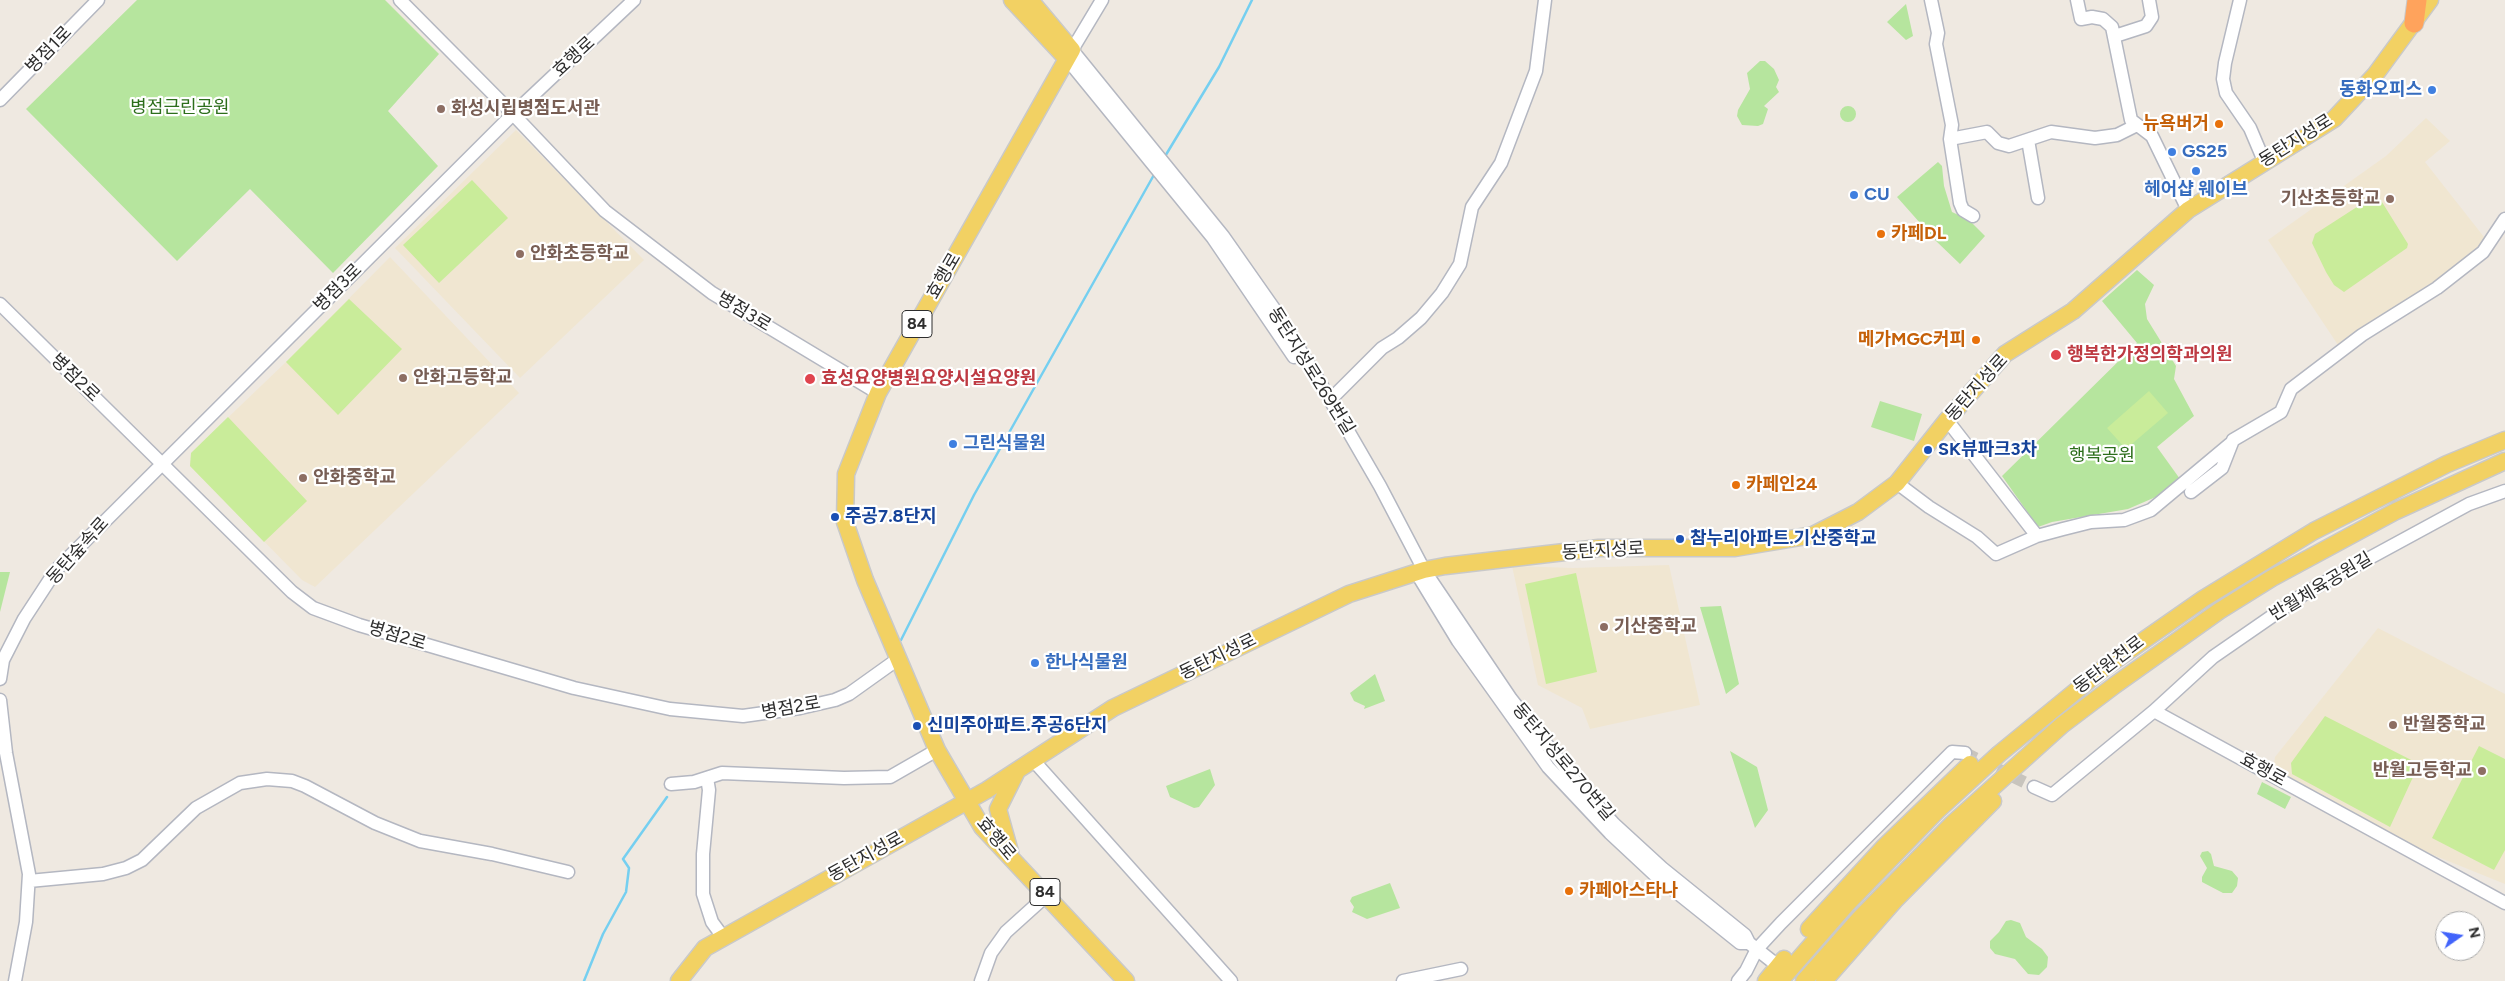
<!DOCTYPE html>
<meta charset="utf-8">
<style>
body{margin:0}
#map{position:relative;width:2505px;height:981px;overflow:hidden;background:#efe9e1;font-family:Figtree,sans-serif}
canvas{display:block}
.north{position:absolute;left:2435px;top:911px;width:50px;height:50px;box-sizing:border-box;background:#fff;border:1px solid #ababab;border-radius:50%;rotate:77deg;font-size:14px;font-weight:700;line-height:20px;text-align:center;color:#2e2e2e}
.north::after{content:'';display:block;margin:auto;width:18px;height:22px;background:#4264fb;clip-path:polygon(50% 0,100% 100%,50% 72%,0 100%)}
</style>
<div id="map">
<canvas width="2505" height="981"></canvas>
<div class="north">N</div>
</div>
<script>
const c = document.querySelector('canvas').getContext('2d');
c.lineJoin = 'round';
function fillPath(path, color) { c.fillStyle = color; c.fill(path, 'evenodd'); }
const toPath = rows => new Path2D(rows.map(r => 'M' + r).join(''));
function strokePath(path, color, width, dash) { c.strokeStyle = color; c.lineWidth = width; c.lineCap = dash ? 'butt' : 'round'; c.setLineDash(dash || []); c.stroke(path); }
function write(font, color, halo, rows, align = 'center') {
  c.font = font + ' Figtree,"Noto Sans KR",sans-serif'; c.lineWidth = 4.5; c.setLineDash([]); c.textBaseline = 'middle'; c.strokeStyle = halo; c.fillStyle = color; for (const [text, x, y, turn = 0] of rows) {
    c.save(); c.translate(x, y); c.rotate((+turn || 0) * Math.PI / 180); c.textAlign = isNaN(turn) ? turn : align; if (halo) c.strokeText(text, 0, 0); c.fillText(text, 0, 0); c.restore();
  }
}
fillPath(toPath([
 [2426,118,2450,141,2425,162,2484,237,2482,251,2340,348,2268,240,2386,156],
 [516,130,644,260,520,378,395,248],
 [390,257,519,393,315,587,302,580,190,466,191,453,286,362],
 [1669,565,1700,705,1590,729,1582,708,1538,685,1512,566,1573,568],
 [2378,628,2505,694,2505,884,2416,848,2273,771,2275,757]
]), '#f0e6d1');
fillPath(toPath([
 [137,0,385,0,439,54,388,111,438,166,333,273,250,189,177,261,26,109],
 [1906,4,1913,36,1906,40,1887,22],
 [1760,61,1765,61,1774,69,1779,80,1776,87,1779,92,1764,106,1768,109,1763,124,1758,126,1742,125,1737,116,1738,110,1750,89,1747,73],
 '1840 114a8 8 0 1 1 16 0a8 8 0 1 1-16 0Z',
 [1938,162,1942,166,1944,186,1952,212,1969,220,1985,236,1960,264,1936,241,1897,197],
 [2137,270,2154,285,2145,304,2147,319,2176,366,2174,379,2194,416,2157,447,2180,479,2158,496,2128,509,2052,522,2038,527,2002,476,2137,343,2102,301],
 [1880,401,1922,414,1914,441,1871,427],
 [0,572,10,572,0,612],
 [1721,606,1739,684,1726,694,1700,607],
 [1375,674,1385,701,1364,709,1365,706,1354,701,1350,693],
 [1730,751,1757,767,1768,810,1755,828],
 [1210,769,1215,785,1199,807,1194,808,1170,797,1166,786],
 [2262,782,2291,797,2285,809,2257,794],
 [2208,851,2211,854,2214,866,2232,871,2238,878,2237,886,2232,893,2223,893,2202,882,2202,877,2207,868,2200,856,2202,852],
 [1390,883,1400,908,1367,919,1352,912,1354,907,1350,901,1352,897],
 [2011,920,2020,923,2026,937,2042,949,2048,957,2047,967,2039,975,2028,974,2015,959,1995,954,1990,948,1990,941,1999,932,2006,921]
]), '#b6e59e');
fillPath(toPath([
 [472,180,508,218,439,283,403,245],
 [2377,194,2408,244,2407,248,2344,292,2334,285,2326,272,2312,243,2315,234],
 [349,299,402,349,338,415,286,362],
 [2149,391,2168,413,2126,449,2107,428],
 [228,417,307,501,264,542,190,466,191,453],
 [1576,573,1597,672,1546,684,1525,584],
 [2325,716,2419,764,2390,827,2292,774,2291,763],
 [2479,746,2505,759,2505,850,2494,870,2432,838]
]), '#c9ec9a');
strokePath(toPath([
 [1164,158,1219,67,1252,0],
 [901,640,974,495,1155,173],
 [584,981,603,934,626,892,629,868,623,859,667,797]
]), '#75cff0', 2.5);
strokePath(toPath([
 [1965,753,2034,787]
]), '#c8c4bd', 12, [12, 6]);
const minor = toPath([
 [400,0,513,114,605,211,712,293,878,393],
 [1102,0,1072,50,1223,236,1277,313,1325,391,1380,486,1424,570,1511,699,1577,783,1614,824,1662,868,1745,935,1749,943,1778,966],
 [1931,0,1938,33,1936,44,1952,125,1950,139,1960,203,1963,210,1973,216],
 [2077,0,2081,19,2092,17,2103,19,2112,27,2131,120,2152,136,2188,210],
 [2240,0,2225,63,2223,79,2226,93,2250,128,2264,161],
 [2115,36,2146,26,2152,17,2149,0],
 [1067,59,1213,238,1294,357],
 [0,100,98,0],
 [1950,139,1987,132,1998,143,2009,146,2051,132,2095,138,2117,135,2137,125],
 [2028,140,2038,198],
 [0,304,292,592,313,608,359,625,574,688,670,709,743,716,800,708,835,700,849,694,898,659],
 [1330,400,1382,348,1398,338,1421,318,1442,293,1460,264,1472,207,1501,163,1536,71,1545,0],
 [1947,420,2037,536],
 [1897,483,1929,507,1977,537,1996,554,2037,536,2063,529,2091,522,2124,520,2151,510,2230,444],
 [2191,492,2222,468,2233,440,2281,412,2291,389,2362,335,2437,288,2483,252,2505,219],
 [1416,572,1458,641,1548,767,1610,833,1655,875,1740,943,1749,943],
 [0,679,3,660,24,619,56,570,513,114,634,0],
 [0,700,6,753,29,874,26,922,15,981],
 [2154,711,2213,657,2307,592,2469,504,2505,491],
 [1033,760,1231,981],
 [707,778,709,790,703,854,703,894,712,922,723,937],
 [671,784,694,782,722,773,844,778,890,777,937,750],
 [2034,787,2052,795,2154,711,2505,903],
 [29,881,103,874,126,868,142,860,196,808,240,783,267,779,292,781,305,786,375,823,420,841,492,854,568,872],
 [981,981,991,953,1006,932,1047,895],
 [1403,981,1461,969],
 [1738,981,1746,971,1757,949,1781,923,1952,752,1965,753]
]);
const major = toPath([
 [1012,0,1067,59],
 [1030,0,1072,50,878,393,846,474,845,522,865,580,937,750,982,827,1126,981],
 [1010,852,998,809,1017,771],
 [1809,929,1885,846,1970,764],
 [679,981,705,948,987,790,1113,708,1349,594,1424,570,1445,566,1599,548,1735,548,1813,535,1858,512,1897,483,1947,420,2005,354,2073,311,2188,210,2334,119,2375,75,2430,0],
 [1766,981,1784,959],
 [1780,981,1847,904,1938,810,1999,754,2104,668,2203,599,2314,531,2447,464,2505,440],
 [1804,981,1860,918,1952,824,2062,725,2115,685,2219,611,2272,578,2396,511,2505,461],
 [1824,981,1896,899,1993,801]
]);
const highway = toPath([
 [2414,23,2417,0]
]);
strokePath(minor, '#b4b7c1', 15);
strokePath(major, '#c9c9c9', 19);
strokePath(highway, '#c9c9c9', 21);
strokePath(minor, '#fff', 12);
strokePath(major, '#f2d163', 16);
strokePath(highway, '#ffa35c', 19);
for (const [x, y, r, color] of [
 [2432,90,5,"#3f7fe0"],
 [441,109,5,"#8d6e63"],
 [2219,124,5,"#e8710a"],
 [2172,152,5,"#3f7fe0"],
 [2196,171,5,"#3f7fe0"],
 [1854,195,5,"#3f7fe0"],
 [2390,199,5,"#8d6e63"],
 [1881,234,5,"#e8710a"],
 [520,254,5,"#8d6e63"],
 [1976,340,5,"#e8710a"],
 [2056,355,6,"#e0444e"],
 [403,378,5,"#8d6e63"],
 [810,379,6,"#e0444e"],
 [953,444,5,"#3f7fe0"],
 [1928,450,5,"#1a4fb4"],
 [303,478,5,"#8d6e63"],
 [1736,485,5,"#e8710a"],
 [835,517,5,"#1a4fb4"],
 [1680,539,5,"#1a4fb4"],
 [1604,627,5,"#8d6e63"],
 [1035,663,5,"#3f7fe0"],
 [2393,725,5,"#8d6e63"],
 [917,726,5,"#1a4fb4"],
 [2482,771,5,"#8d6e63"],
 [1569,891,5,"#e8710a"]
]) { const dot = new Path2D(); dot.arc(x, y, r, 0, 2 * Math.PI); c.fillStyle = color; c.fill(dot); strokePath(dot, '#fff', 2); }
for (const [x, y, w] of [
 [917,324,30],
 [1045,892,30]
]) { const box = new Path2D(); box.roundRect(x - w / 2, y - 13.5, w, 27, 4); c.fillStyle = '#fff'; c.fill(box); strokePath(box, '#2e2e2e', 1); }
write('bold 16px', '#2e2e2e', null, [
 ["84",917,324],
 ["84",1045,892]
]);
write('18px', '#2e2e2e', '#fff', [
 ["병점1로",49,50,-46],
 ["효행로",574,57,-43],
 ["동탄지성로",2296,141,-32],
 ["효행로",944,276,-60],
 ["병점3로",338,288,-45],
 ["병점3로",744,312,31],
 ["동탄지성로269번길",1311,371,58],
 ["병점2로",75,378,44],
 ["동탄지성로",1977,388,-48],
 ["동탄숲속로",78,551,-48],
 ["동탄지성로",1603,551,-3],
 ["반월체육공원길",2321,587,-31],
 ["병점2로",397,636,17],
 ["동탄지성로",1218,657,-26],
 ["동탄원천로",2109,665,-37],
 ["병점2로",791,708,-10],
 ["동탄지성로270번길",1563,762,50],
 ["효행로",2263,770,29],
 ["효행로",996,839,50],
 ["동탄지성로",866,857,-29]
]);
write('bold 18px', '#366cbe', '#fff', [
 ["동화오피스",2422,90,"right"],
 ["GS25",2182,152],
 ["헤어샵 웨이브",2196,190,"center"],
 ["CU",1864,195],
 ["그린식물원",963,444],
 ["한나식물원",1045,663]
], 'left');
write('18px', '#2c6e1b', '#fff', [
 ["병점근린공원",180,108],
 ["행복공원",2102,456]
]);
write('bold 18px', '#785e54', '#fff', [
 ["화성시립병점도서관",451,109],
 ["기산초등학교",2380,199,"right"],
 ["안화초등학교",530,254],
 ["안화고등학교",413,378],
 ["안화중학교",313,478],
 ["기산중학교",1614,627],
 ["반월중학교",2403,725],
 ["반월고등학교",2472,771,"right"]
], 'left');
write('bold 18px', '#c56008', '#fff', [
 ["뉴욕버거",2209,124,"right"],
 ["카페DL",1891,234],
 ["메가MGC커피",1966,340,"right"],
 ["카페인24",1746,485],
 ["카페아스타나",1579,891]
], 'left');
write('bold 18px', '#be3a42', '#fff', [
 ["행복한가정의학과의원",2067,355],
 ["효성요양병원요양시설요양원",821,379]
], 'left');
write('bold 18px', '#164399', '#fff', [
 ["SK뷰파크3차",1938,450],
 ["주공7.8단지",845,517],
 ["참누리아파트.기산중학교",1690,539],
 ["신미주아파트.주공6단지",927,726]
], 'left');
</script>
